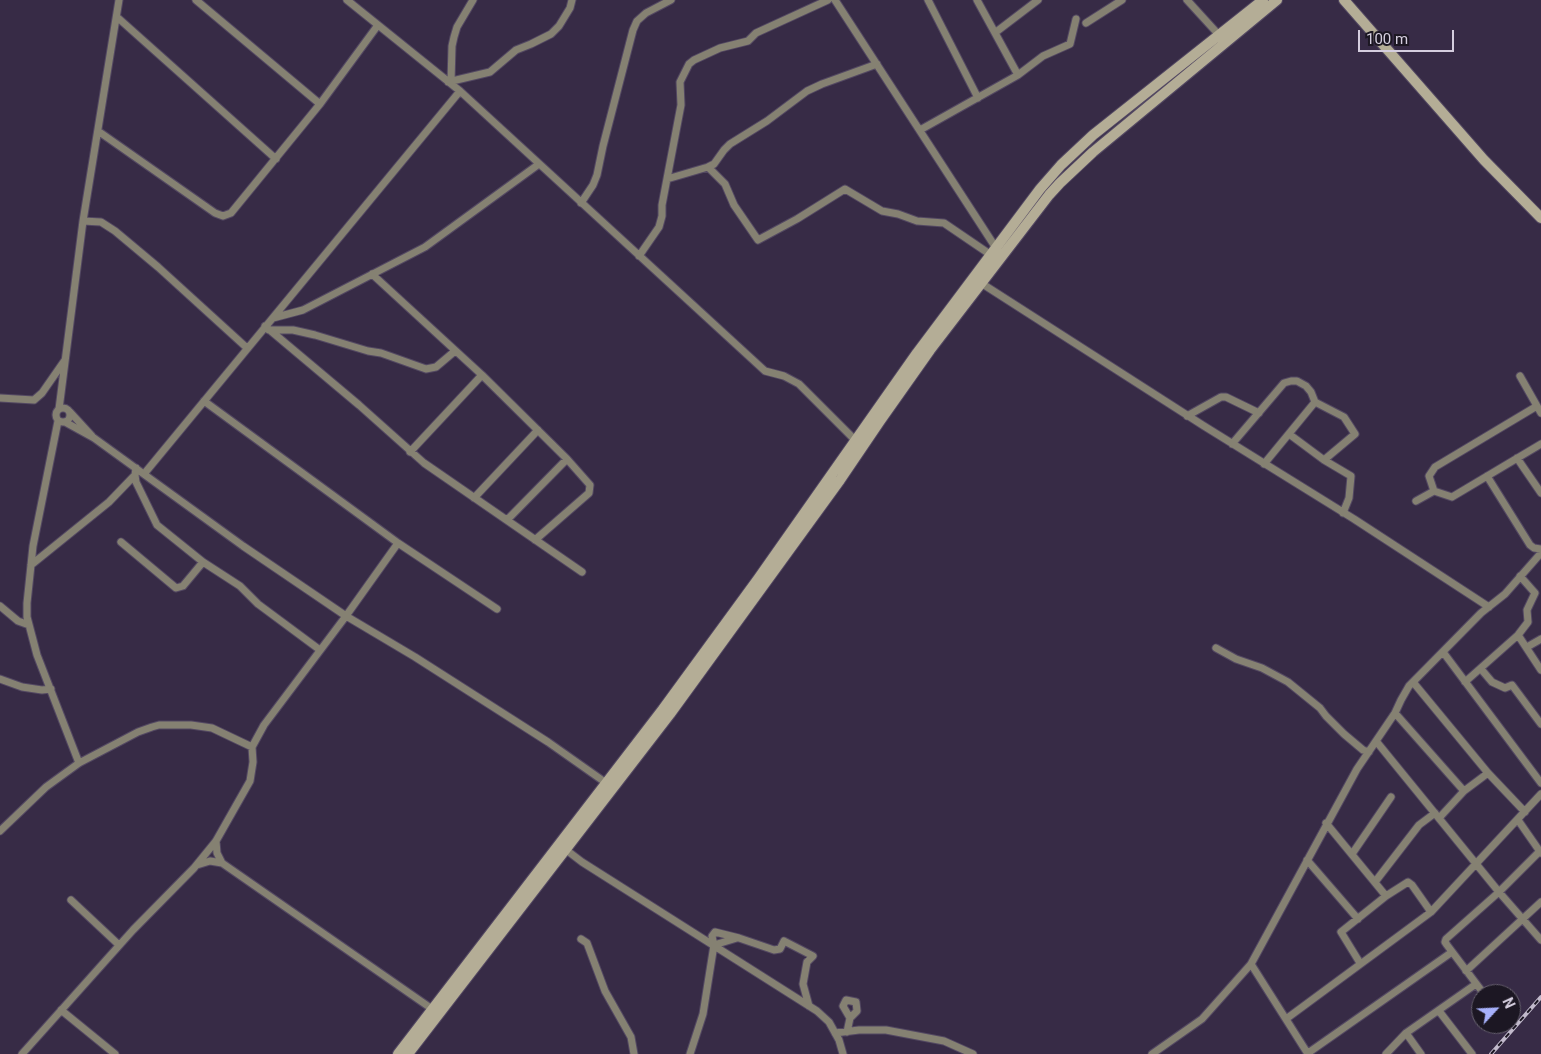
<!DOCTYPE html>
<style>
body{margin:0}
#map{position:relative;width:1541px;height:1054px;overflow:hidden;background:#372b46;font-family:Roboto,sans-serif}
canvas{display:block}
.north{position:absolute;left:1471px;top:984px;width:50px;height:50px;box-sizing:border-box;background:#1c1723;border:1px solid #66606e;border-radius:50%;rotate:65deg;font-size:14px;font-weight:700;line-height:20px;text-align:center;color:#d5cedf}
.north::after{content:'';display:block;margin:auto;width:18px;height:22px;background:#a7b1fc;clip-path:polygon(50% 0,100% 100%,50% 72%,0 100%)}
.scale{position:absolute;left:1358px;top:30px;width:96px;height:22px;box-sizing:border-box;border:2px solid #d5cedf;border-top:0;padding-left:6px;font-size:15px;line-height:18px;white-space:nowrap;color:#d5cedf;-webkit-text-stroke:4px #1c1723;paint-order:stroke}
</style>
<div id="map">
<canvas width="1541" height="1054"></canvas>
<div class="north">N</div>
<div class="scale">100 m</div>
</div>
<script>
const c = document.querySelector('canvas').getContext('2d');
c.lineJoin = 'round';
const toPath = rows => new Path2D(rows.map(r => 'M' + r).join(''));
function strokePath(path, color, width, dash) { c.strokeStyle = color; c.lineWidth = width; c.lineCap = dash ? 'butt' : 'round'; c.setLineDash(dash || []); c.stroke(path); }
const street = toPath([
 [196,0,320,104],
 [347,0,460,91,765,371,784,376,799,384,855,440],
 [835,0,996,248],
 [928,0,978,98],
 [977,0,1018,75],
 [1187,0,1219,35],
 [117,17,276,159],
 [1086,23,1122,0],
 [996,32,1038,0],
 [448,82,490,72,516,50,531,44,551,34,559,26,570,8,572,0],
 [451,82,452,46,454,37,457,27,473,0],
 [920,130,1018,75,1043,56,1070,44,1076,19],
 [98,131,215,213,223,216,231,213,320,104,378,25],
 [708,167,725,184,734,205,758,240,797,219,845,189,882,211,898,214,917,221,944,223,991,255],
 [667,179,708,167,714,164,724,150,730,144,767,121,807,91,822,84,877,64],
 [581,203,593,185,597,175,603,146,633,30,637,21,646,13,671,0],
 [83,221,101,222,115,231,158,267,247,348],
 [639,256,659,227,662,216,662,205,681,105,680,82,689,64,694,60,720,48,748,41,756,33,828,0],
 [372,274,482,375,567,459,590,485,589,493,535,540],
 [981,283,1204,426,1354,519,1489,607],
 [273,318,303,310,425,247,539,164],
 [265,326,359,405,424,463,582,572],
 [269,330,293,330,315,335,368,351,381,353,426,369,436,367,455,351],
 [1520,376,1541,413],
 [0,398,34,400,42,393,65,360],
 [204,401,398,543,497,609],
 '56 415a7 7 0 1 1 14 0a7 7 0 1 1-14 0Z',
 [59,409,83,221,119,0],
 [70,412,92,436],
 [1187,416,1221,397,1226,397,1259,413],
 [58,421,33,546,27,603,27,617,37,655,79,763],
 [65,422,94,438,243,546,346,616,415,657,548,742,609,785],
 [1289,434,1324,460,1351,476,1349,498,1343,513],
 [1232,444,1284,383,1291,381,1297,381,1306,386,1311,392,1315,402,1344,417,1355,434,1324,460],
 [410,452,482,375],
 [1517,458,1541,493],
 [1264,464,1315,402],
 [136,468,135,475,136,482,157,525,203,562,240,586,258,604,320,650],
 [144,474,460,91],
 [1487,476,1530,545,1534,548,1541,549],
 [1434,491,1429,476,1435,467,1537,406],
 [1434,491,1452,497,1541,444],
 [474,498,538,430],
 [1416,501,1434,491],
 [507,520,567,459],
 [121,542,176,588,183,586,203,562],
 [31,565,109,502,135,475],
 [0,606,18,621,29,625],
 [1518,635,1541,670],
 [1527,647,1541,639],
 [1216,648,1236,659,1262,668,1288,682,1320,708,1326,716,1344,734,1363,750,1369,752],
 [1443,652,1541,783],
 [1481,669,1492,682,1505,688,1512,685,1541,724],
 [0,679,22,687,42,690,51,689],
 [1413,682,1488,773,1525,812],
 [1465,682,1518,635,1528,622,1527,610,1535,593,1520,576],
 [1395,713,1464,791],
 [1376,741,1499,892,1541,940],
 [1440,817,1464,791,1488,773],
 [1518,820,1541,853],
 [1326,823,1386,896],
 [0,831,46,787,79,763,138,732,152,727,159,725,191,725,212,728,252,747],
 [216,841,217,853,222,863],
 [565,849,582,862,817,1011,829,1022,839,1040,843,1054],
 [1352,854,1391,797],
 [1307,860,1358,919],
 [197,865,210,861,222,863,435,1011],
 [1375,882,1419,825,1435,813],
 [71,900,119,945],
 [581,939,587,943,605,991,631,1037,634,1054],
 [714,945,737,938],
 [1360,963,1341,932,1386,896,1408,882,1412,885,1431,912,1541,794],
 [1251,964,1308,1054],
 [1466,971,1541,902],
 [1484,994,1447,945,1445,942,1446,939,1499,892,1540,851],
 [61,1010,115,1054],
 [1439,1011,1472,1054],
 [1286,1019,1431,912],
 [847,1032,850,1018,857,1011,856,1002,846,1000,843,1006,850,1018],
 [835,1033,859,1030,886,1030,944,1041,973,1054],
 [1406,1033,1421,1054],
 [1308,1053,1452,952],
 [22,1054,133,930,194,868,216,841,250,781,253,762,252,747,264,725,346,616,398,543],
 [690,1054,703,1014,714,945,712,936,715,932,739,938,774,950,780,949,784,941,813,956,807,962,803,984,809,1006],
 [1152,1054,1202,1019,1251,964,1357,769,1395,713,1401,700,1409,686,1481,613,1505,594,1541,553],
 [1386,1054,1406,1033,1476,984]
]);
const secondary = toPath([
 [1344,0,1484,160,1541,218],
 [398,1054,663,709,758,579,917,353,1040,189,1061,165,1093,135,1263,0],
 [408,1054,670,714,840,480,880,421,930,350,1049,195,1060,183,1093,152,1277,0]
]);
strokePath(street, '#534862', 9);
strokePath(secondary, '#534862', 12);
strokePath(street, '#858172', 7);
strokePath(secondary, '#b4ad96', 10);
const rail = toPath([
 [1491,1054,1541,997]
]);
strokePath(rail, '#c2bacc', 4);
strokePath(rail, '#1c1723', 2, [5.5]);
</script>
